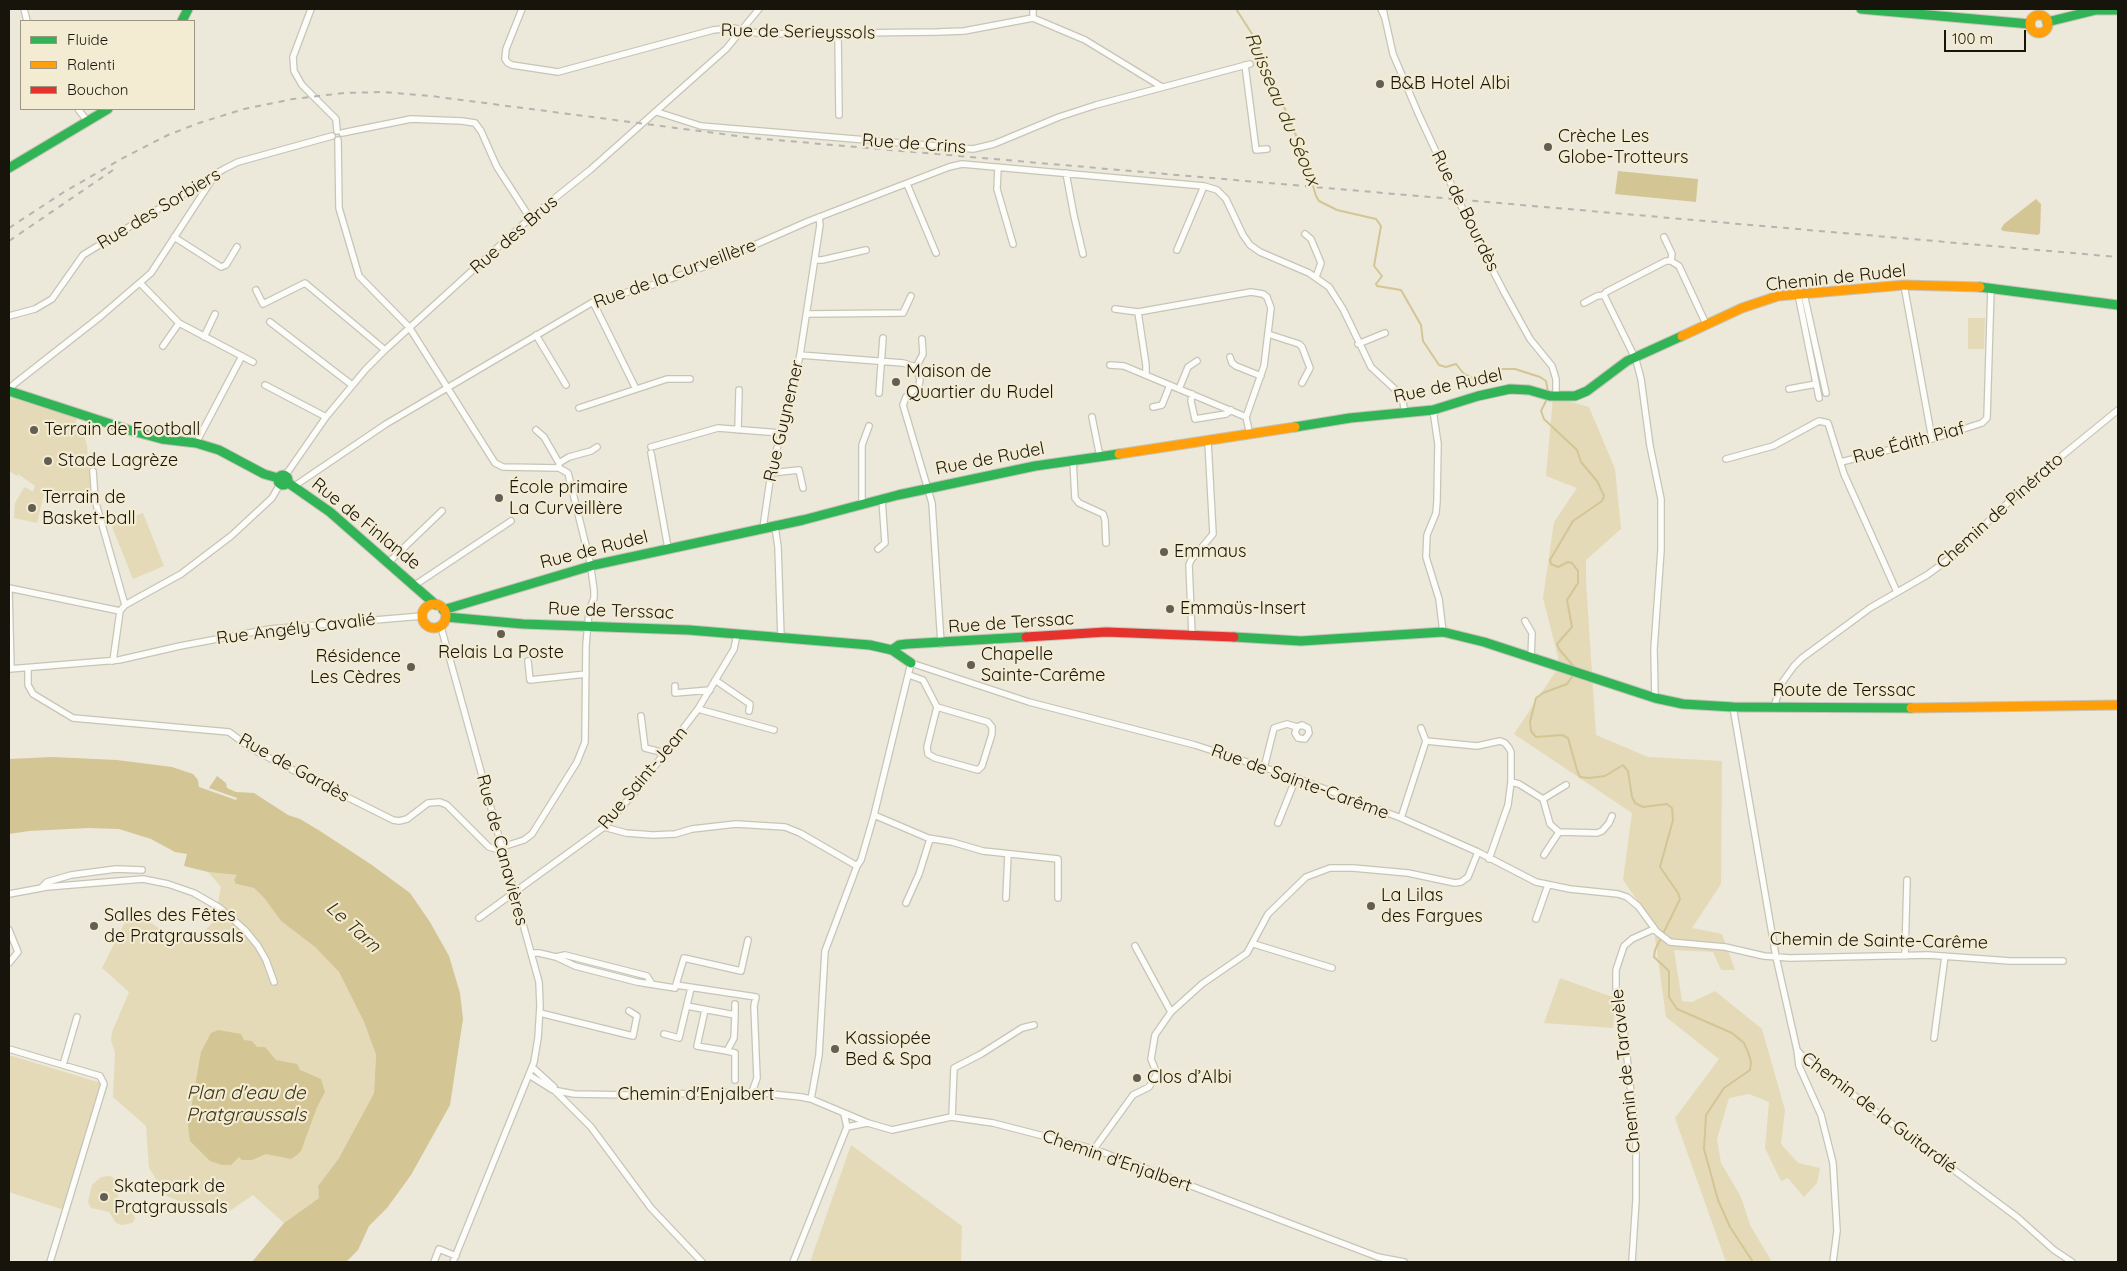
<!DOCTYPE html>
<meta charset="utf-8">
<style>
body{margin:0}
#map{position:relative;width:2127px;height:1271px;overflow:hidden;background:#ece8da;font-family:Quicksand,sans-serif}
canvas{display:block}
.frame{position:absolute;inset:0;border:10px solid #17140b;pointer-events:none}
.legend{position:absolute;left:20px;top:20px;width:175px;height:90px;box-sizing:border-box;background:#f4ecd2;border:1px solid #9c9682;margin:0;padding:6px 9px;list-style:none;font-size:15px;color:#17140b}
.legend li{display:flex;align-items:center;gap:10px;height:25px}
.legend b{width:25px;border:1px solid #9c9682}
.scale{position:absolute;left:1944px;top:30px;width:82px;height:22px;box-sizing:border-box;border:2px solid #17140b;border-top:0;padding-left:6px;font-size:15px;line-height:18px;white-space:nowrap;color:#17140b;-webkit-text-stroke:4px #f4ecd2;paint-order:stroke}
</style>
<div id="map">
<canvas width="2127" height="1271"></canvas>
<div class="frame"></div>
<ul class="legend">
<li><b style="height:6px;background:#30b455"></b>Fluide</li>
<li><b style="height:6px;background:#ff9f0a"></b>Ralenti</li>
<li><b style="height:6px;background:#e5322d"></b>Bouchon</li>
</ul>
<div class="scale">100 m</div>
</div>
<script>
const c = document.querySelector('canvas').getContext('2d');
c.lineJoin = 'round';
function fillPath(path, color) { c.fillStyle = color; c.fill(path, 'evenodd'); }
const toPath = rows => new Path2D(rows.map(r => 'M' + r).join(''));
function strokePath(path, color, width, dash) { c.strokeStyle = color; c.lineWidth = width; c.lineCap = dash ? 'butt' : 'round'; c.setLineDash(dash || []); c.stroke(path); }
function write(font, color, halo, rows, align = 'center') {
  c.font = font + ' Quicksand,sans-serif'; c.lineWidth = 4.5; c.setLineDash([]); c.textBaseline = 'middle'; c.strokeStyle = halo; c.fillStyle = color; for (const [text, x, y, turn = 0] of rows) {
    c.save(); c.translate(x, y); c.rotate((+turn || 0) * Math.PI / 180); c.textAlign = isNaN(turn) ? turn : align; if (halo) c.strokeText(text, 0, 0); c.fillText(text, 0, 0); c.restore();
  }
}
fillPath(toPath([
 [1968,318,1985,318,1984,349,1968,349],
 [9,397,77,418,76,422,81,427,87,445,91,496,44,493,37,523,14,518,15,503,22,491,25,487,33,492,35,486,18,474,17,476,9,471],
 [1553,397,1589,407,1615,469,1621,529,1586,560,1586,581,1596,735,1648,757,1722,761,1721,884,1692,928,1722,934,1735,970,1721,970,1713,952,1674,950,1682,1001,1692,1002,1715,991,1762,1029,1785,1110,1781,1144,1798,1163,1820,1168,1817,1183,1804,1197,1788,1178,1781,1181,1765,1148,1769,1102,1749,1094,1729,1098,1717,1139,1721,1163,1741,1197,1750,1225,1772,1262,1726,1262,1675,1118,1719,1059,1666,1017,1653,923,1623,880,1632,813,1514,734,1560,665,1543,598,1554,522,1577,488,1546,476],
 [143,513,164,566,133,579,111,524],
 [208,872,237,875,236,884,254,888,265,899,281,921,315,947,339,972,364,1022,376,1055,374,1093,339,1158,318,1186,319,1198,284,1223,253,1195,228,1212,212,1214,167,1196,149,1168,146,1126,113,1097,115,1053,111,1040,112,1032,129,992,102,968,131,910,165,932,192,944,215,920,221,887],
 [1560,978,1615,998,1613,1028,1544,1023],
 [9,1055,101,1083,64,1210,9,1192],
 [851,1145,962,1226,961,1262,810,1262],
 [110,1176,124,1183,125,1185,118,1192,118,1202,134,1215,135,1219,132,1223,122,1225,116,1223,109,1212,91,1208,88,1202,92,1185,101,1177]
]), '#e4dab8');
fillPath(toPath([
 [1618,171,1698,179,1696,202,1615,194],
 [2036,199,2041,204,2040,233,2038,235,2003,231,2001,229,2004,224],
 [53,757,117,760,172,767,193,774,198,780,199,787,236,800,237,798,209,788,217,776,226,783,227,788,236,792,254,793,288,815,300,819,320,831,372,865,410,893,430,922,449,956,460,993,463,1019,450,1105,411,1175,387,1208,369,1226,358,1250,346,1262,252,1262,284,1223,319,1198,318,1186,339,1158,374,1093,376,1055,364,1022,339,972,315,947,281,921,265,899,254,888,236,884,234,880,237,875,208,872,184,866,187,854,175,852,151,839,119,829,88,828,29,831,9,834,9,759],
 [218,1030,241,1034,244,1040,252,1041,257,1047,265,1047,276,1060,297,1064,300,1070,321,1079,325,1092,317,1107,301,1151,297,1155,291,1159,266,1154,252,1160,242,1160,239,1157,231,1165,222,1165,210,1161,190,1141,188,1126,201,1052,211,1033]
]), '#d4c595');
strokePath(toPath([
 [1236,9,1256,40,1303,152,1316,196,1319,201,1337,210,1376,219,1381,226,1374,266,1382,276,1376,284,1377,286,1401,290,1421,325,1423,341,1439,365,1446,367,1456,364,1464,374,1474,379,1490,376,1499,369,1515,369,1540,377,1546,381,1548,392],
 [1547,399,1541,411,1544,419,1577,450,1581,462,1597,481,1604,496,1602,501,1573,521,1550,560,1551,564,1558,567,1568,562,1572,563,1578,571,1578,583,1567,600,1572,627,1557,644,1559,649,1575,668],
 [1574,674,1567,684,1543,693,1536,698,1530,722,1531,731,1536,737,1562,735,1568,738,1577,770,1580,777,1589,778,1605,776,1623,765,1628,771,1632,797,1635,803,1643,807,1667,804,1672,808,1673,820,1660,867,1678,893,1680,899,1655,950,1654,957,1669,971,1669,997,1677,1009,1732,1033,1744,1043,1748,1052,1751,1062,1750,1070,1724,1088,1706,1115,1704,1149,1718,1200,1730,1227,1753,1262]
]), '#d4c595', 2);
const street = toPath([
 [24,9,27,21],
 [311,9,293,57,294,71,302,85,336,119,337,131],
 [522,9,506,49,505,59,508,63,512,65,558,72,713,30,733,28,762,34,938,32,964,31,1033,18,1085,40,1162,87],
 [1381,9,1385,18,1383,9],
 [1033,18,1033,9],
 [1385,18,1393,54,1418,113,1477,240,1504,292,1530,339,1552,366,1556,379,1556,397],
 [838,34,839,115],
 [1245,65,1256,150,1267,149],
 [78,109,88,122],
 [657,112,701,126,973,149,994,144,1059,117,1096,105,1250,64],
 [342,133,411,119,462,121,475,123,481,131,497,167,530,218],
 [998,167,997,189,1013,244],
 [1066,173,1074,216,1083,254],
 [907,184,936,253],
 [1305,234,1311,239,1321,263,1316,277],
 [174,237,221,267,226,265,237,247],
 [1664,237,1672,254,1671,261],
 [1177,250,1204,186],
 [815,260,822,260,866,250],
 [140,283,179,323,253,362],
 [1904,285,1932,439],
 [256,290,263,304,305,283,385,350],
 [1798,294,1819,398],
 [1804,294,1826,393],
 [593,302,636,389],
 [1584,303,1597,296,1604,295],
 [1115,309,1138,312,1251,292,1263,294,1267,297,1271,308,1264,366,1246,417,1250,435],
 [1138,312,1146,365,1146,375],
 [807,314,903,313,911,296],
 [9,316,35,309,52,299,83,255,224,169,238,162,332,136],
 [270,322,352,385],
 [1268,334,1299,344,1302,347,1310,368,1302,383],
 [536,335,566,385],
 [204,337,215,314],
 [1358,344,1385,333],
 [163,346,179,323],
 [800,355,903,363,916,367,920,380,919,385,906,397,903,405,932,503,941,644],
 [1230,357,1232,363,1236,366,1261,376],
 [1110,365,1124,366,1246,417],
 [916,367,923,354,922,339],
 [265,385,326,417],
 [1179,389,1188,367,1197,361],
 [1789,389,1816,384],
 [9,391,13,385,101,316,151,273,213,178],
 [879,393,883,338],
 [1192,394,1191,401,1195,419,1226,414,1231,410],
 [1153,407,1162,405,1170,385],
 [579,408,667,379,690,379],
 [1433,410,1438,444,1437,501,1436,513,1427,535,1426,557,1439,599,1443,632],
 [1092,417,1100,457],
 [536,430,544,437,559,463],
 [738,430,739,390],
 [196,443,242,356],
 [651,447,718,428,781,433],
 [651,453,668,548],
 [1726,459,1773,446,1819,421,1828,423,1844,474,1897,592],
 [1073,460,1075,498,1079,503,1103,514,1105,520,1106,543],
 [1841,462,1932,439,1982,423,1987,418,1991,288],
 [559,468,559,463,569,457,591,451,597,447],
 [93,471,95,500,125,605],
 [771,473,799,470,803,488],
 [285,476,326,417,366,369,385,350,530,218,590,170,726,49,759,9],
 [293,487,386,424,593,302,659,283,709,265,809,221,949,167,962,164,1204,186,1217,190,1226,199,1243,235,1250,245,1260,252,1309,273,1329,287,1343,309,1371,367,1399,393,1403,402,1405,414],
 [862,505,862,445,869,426],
 [775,526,778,547,781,638],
 [763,528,771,473,800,355,820,225,819,217],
 [878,549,885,543,882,499],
 [389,562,442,511],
 [415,585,511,521],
 [9,588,120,611],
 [9,591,11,669],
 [120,611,125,605,181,574,231,536,272,498,280,484],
 [1525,621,1532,633,1531,658],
 [441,627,539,982,540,1006,538,1038,534,1062,453,1262],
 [1192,635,1189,565,1191,560,1213,534,1208,442],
 [113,661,120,611],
 [528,661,530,680,586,674],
 [28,668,28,685,33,694,73,718,229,732,252,749,285,766,393,820,399,821,407,819,428,803,440,802,447,805,489,847,496,849,524,840,532,834,577,762,585,742,586,645,589,611,594,598,594,590,590,562,568,473,559,468,503,467,495,463,409,327,359,276,339,208,338,140],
 [9,669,119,660,180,646,270,629,422,616],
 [909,675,923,680,937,707,927,747,928,754,935,758,978,770,982,766,992,734,992,727,988,722,937,707],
 [715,680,750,704,749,711],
 [675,686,675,693,710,690],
 [1655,698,1654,649,1661,550,1661,499,1650,446,1641,379,1636,360,1604,295,1606,292,1666,261,1671,261,1679,266,1706,324],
 [1733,707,1776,957,1797,1050,1805,1059,2017,1217,2054,1250,2072,1262],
 [1774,707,1781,684,1794,666,1802,658,1870,608,1927,575,1953,556,2001,509,2047,468,2118,410],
 [698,709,774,730],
 [641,716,645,748,665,753],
 [1421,728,1426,741,1477,746,1500,741,1505,743,1509,748,1511,752,1511,782,1508,805,1489,859],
 [1264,768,1274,728,1287,724,1297,727,1302,725,1308,728,1309,733,1305,739,1298,738,1295,733,1297,727],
 [1511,782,1519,784,1543,799,1550,824,1559,832,1597,833,1602,831,1609,823,1612,816],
 [1543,799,1566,785],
 [874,815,928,838,952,842,983,851,1058,859,1058,898],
 [1401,818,1426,741],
 [1278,823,1296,778],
 [604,827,626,833,653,835,675,834,692,829,736,824,785,827,800,833,857,866,861,860,874,815,911,663,1029,702,1195,745,1296,778,1401,818,1478,852,1536,882,1570,889,1618,894,1627,897,1638,906,1657,932,1670,942,1725,947,1764,956,1790,958,1928,955,2010,961,2063,961],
 [1544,855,1559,832],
 [41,888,47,882,71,875,116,869,142,870],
 [9,894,47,887,143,879,168,884,194,893,220,908,245,930,258,946,266,960,274,982],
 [1006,898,1008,854],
 [906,903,919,874,930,839],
 [479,918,604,827,635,792,698,709,734,649,737,634],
 [1536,919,1548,885],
 [9,930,18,952,9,963],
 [1254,944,1332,968],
 [1135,946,1171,1012],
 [531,953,539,953,556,957,575,966,637,982,675,988,684,958,741,971,748,940],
 [1905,956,1907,880],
 [556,957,565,955,647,976,652,984],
 [676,985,756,997,754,1006,757,1078,752,1092],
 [687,1006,735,1015,734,1038,727,1051,697,1046,705,1010],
 [540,1013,633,1036,637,1016,629,1011],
 [735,1015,735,1004],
 [664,1034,679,1038,691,988],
 [1934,1038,1945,956],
 [9,1049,100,1076,104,1084,50,1262],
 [1797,1050,1799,1066,1821,1115,1833,1163,1837,1231,1833,1262],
 [727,1051,735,1053,735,1080],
 [63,1065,77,1017],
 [532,1067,554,1087],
 [529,1075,553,1090,574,1094,630,1095,752,1092,801,1097,811,1099,868,1123,892,1130,951,1117,993,1123,1094,1149,1378,1257,1404,1262],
 [554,1090,591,1127,651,1208,702,1262],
 [811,1099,819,1055,825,951,857,866],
 [952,1117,954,1068,981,1054,1022,1028,1034,1025],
 [847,1127,867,1123],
 [1094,1149,1133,1095,1149,1087,1157,1074,1151,1059,1155,1035,1171,1012,1202,984,1247,953,1268,914,1306,877,1330,868,1353,868,1408,873,1455,883,1461,882,1468,877,1478,852],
 [434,1262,439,1249,456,1256],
 [793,1262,847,1127,844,1114],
 [1632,1262,1636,1200,1636,1140,1624,1029,1616,992,1616,970,1624,946,1632,939,1654,929]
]);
const fast = toPath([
 [1861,9,2030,24],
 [182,21,188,9],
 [2047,22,2096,10,2118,10],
 [9,168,108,109],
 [1980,287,2118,305],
 [9,391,129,430,162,439,196,443,219,450,264,474,278,478],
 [1295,427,1350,418,1433,410,1478,396,1510,389,1529,390,1550,396,1575,396,1587,391,1627,361,1682,336],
 '278 480a5 5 0 1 1 10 0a5 5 0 1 1-10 0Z',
 [287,482,330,512,436,605],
 [443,610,594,565,803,520,898,495,1035,466,1119,454],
 [446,617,523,624,689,630,870,645,892,650,899,645,907,644,1026,637],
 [1234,637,1301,641,1443,632,1484,642,1655,698,1683,704,1733,707,1911,708],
 [892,650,911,663]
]);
const slow = toPath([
 '2030 24a9 9 0 1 1 18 0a9 9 0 1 1-18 0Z',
 [1682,336,1742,308,1778,296,1904,285,1980,287],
 [1119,454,1295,427],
 '422 616a12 12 0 1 1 24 0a12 12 0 1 1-24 0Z',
 [1911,708,2118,705]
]);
const jam = toPath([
 [1026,637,1106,632,1234,637]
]);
strokePath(street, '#c7c4b8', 8);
strokePath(fast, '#c7c4b8', 11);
strokePath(slow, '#c7c4b8', 11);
strokePath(jam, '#c7c4b8', 11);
strokePath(street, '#fcfcf9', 5.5);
strokePath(fast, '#30b455', 9);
strokePath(slow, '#ff9f0a', 9);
strokePath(jam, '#e5322d', 9);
strokePath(toPath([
 [9,228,64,192,123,158,168,135,199,123,244,109,293,99,344,93,384,92,431,96,753,138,2118,257],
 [9,241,116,168]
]), '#b6b4b1', 2, [6, 6]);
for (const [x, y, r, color] of [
 [1380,84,5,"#625e53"],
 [1548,147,5,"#625e53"],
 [896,382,5,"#625e53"],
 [34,430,5,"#625e53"],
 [48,461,5,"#625e53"],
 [499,498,5,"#625e53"],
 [32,508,5,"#625e53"],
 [1164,552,5,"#625e53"],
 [1170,609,5,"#625e53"],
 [501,634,5,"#625e53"],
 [971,665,5,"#625e53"],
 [411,667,5,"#625e53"],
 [1371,906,5,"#625e53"],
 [94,926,5,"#625e53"],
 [835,1049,5,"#625e53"],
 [1137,1078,5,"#625e53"],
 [104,1197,5,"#625e53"]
]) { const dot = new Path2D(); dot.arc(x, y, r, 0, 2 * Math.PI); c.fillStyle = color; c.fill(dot); strokePath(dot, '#f4ecd2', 2); }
write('18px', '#17140b', '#f4ecd2', [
 ["Rue de Serieyssols",798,32,1],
 ["Rue de Crins",914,144,4],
 ["Rue des Sorbiers",159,209,-31],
 ["Rue de Bourdès",1465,211,64],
 ["Rue des Brus",514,235,-41],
 ["Rue de la Curveillère",675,274,-20],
 ["Chemin de Rudel",1836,278,-6],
 ["Rue de Rudel",1448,386,-12],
 ["Rue Guynemer",784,421,-77],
 ["Rue Édith Piaf",1909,443,-15],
 ["Rue de Rudel",990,459,-11],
 ["Chemin de Pinérato",2000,511,-42],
 ["Rue de Finlande",366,524,39],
 ["Rue de Rudel",594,550,-14],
 ["Rue de Terssac",611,611,2],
 ["Rue de Terssac",1011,623,-4],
 ["Rue Angély Cavalié",296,629,-7],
 ["Route de Terssac",1844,691],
 ["Rue de Gardès",294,768,29],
 ["Rue Saint-Jean",643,778,-50],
 ["Rue de Sainte-Carême",1300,782,20],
 ["Rue de Canavières",502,850,75],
 ["Chemin de Sainte-Carême",1879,941,1],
 ["Chemin de Taravèle",1626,1071,-96],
 ["Chemin d'Enjalbert",696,1095],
 ["Chemin de la Guitardié",1879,1113,37],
 ["Chemin d'Enjalbert",1117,1161,19]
]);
write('18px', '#17140b', '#f4ecd2', [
 ["B&B Hotel Albi",1390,84],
 ["Crèche Les",1558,137],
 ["Globe-Trotteurs",1558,158],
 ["Maison de",906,372],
 ["Quartier du Rudel",906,393],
 ["Terrain de Football",44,430],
 ["Stade Lagrèze",58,461],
 ["École primaire",509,488],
 ["La Curveillère",509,509],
 ["Terrain de",42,498],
 ["Basket-ball",42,519],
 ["Emmaus",1174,552],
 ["Emmaüs-Insert",1180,609],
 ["Relais La Poste",501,653,"center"],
 ["Chapelle",981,655],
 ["Sainte-Carême",981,676],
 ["Résidence",401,657,"right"],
 ["Les Cèdres",401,678,"right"],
 ["La Lilas",1381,896],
 ["des Fargues",1381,917],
 ["Salles des Fêtes",104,916],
 ["de Pratgraussals",104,937],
 ["Kassiopée",845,1039],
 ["Bed & Spa",845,1060],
 ["Clos d’Albi",1147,1078],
 ["Skatepark de",114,1187],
 ["Pratgraussals",114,1208]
], 'left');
write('italic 19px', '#393115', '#f4ecd2', [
 ["Ruisseau du Séoux",1282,109,67],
 ["Le Tarn",353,927,42],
 ["Plan d'eau de",246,1093],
 ["Pratgraussals",246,1115]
]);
</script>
